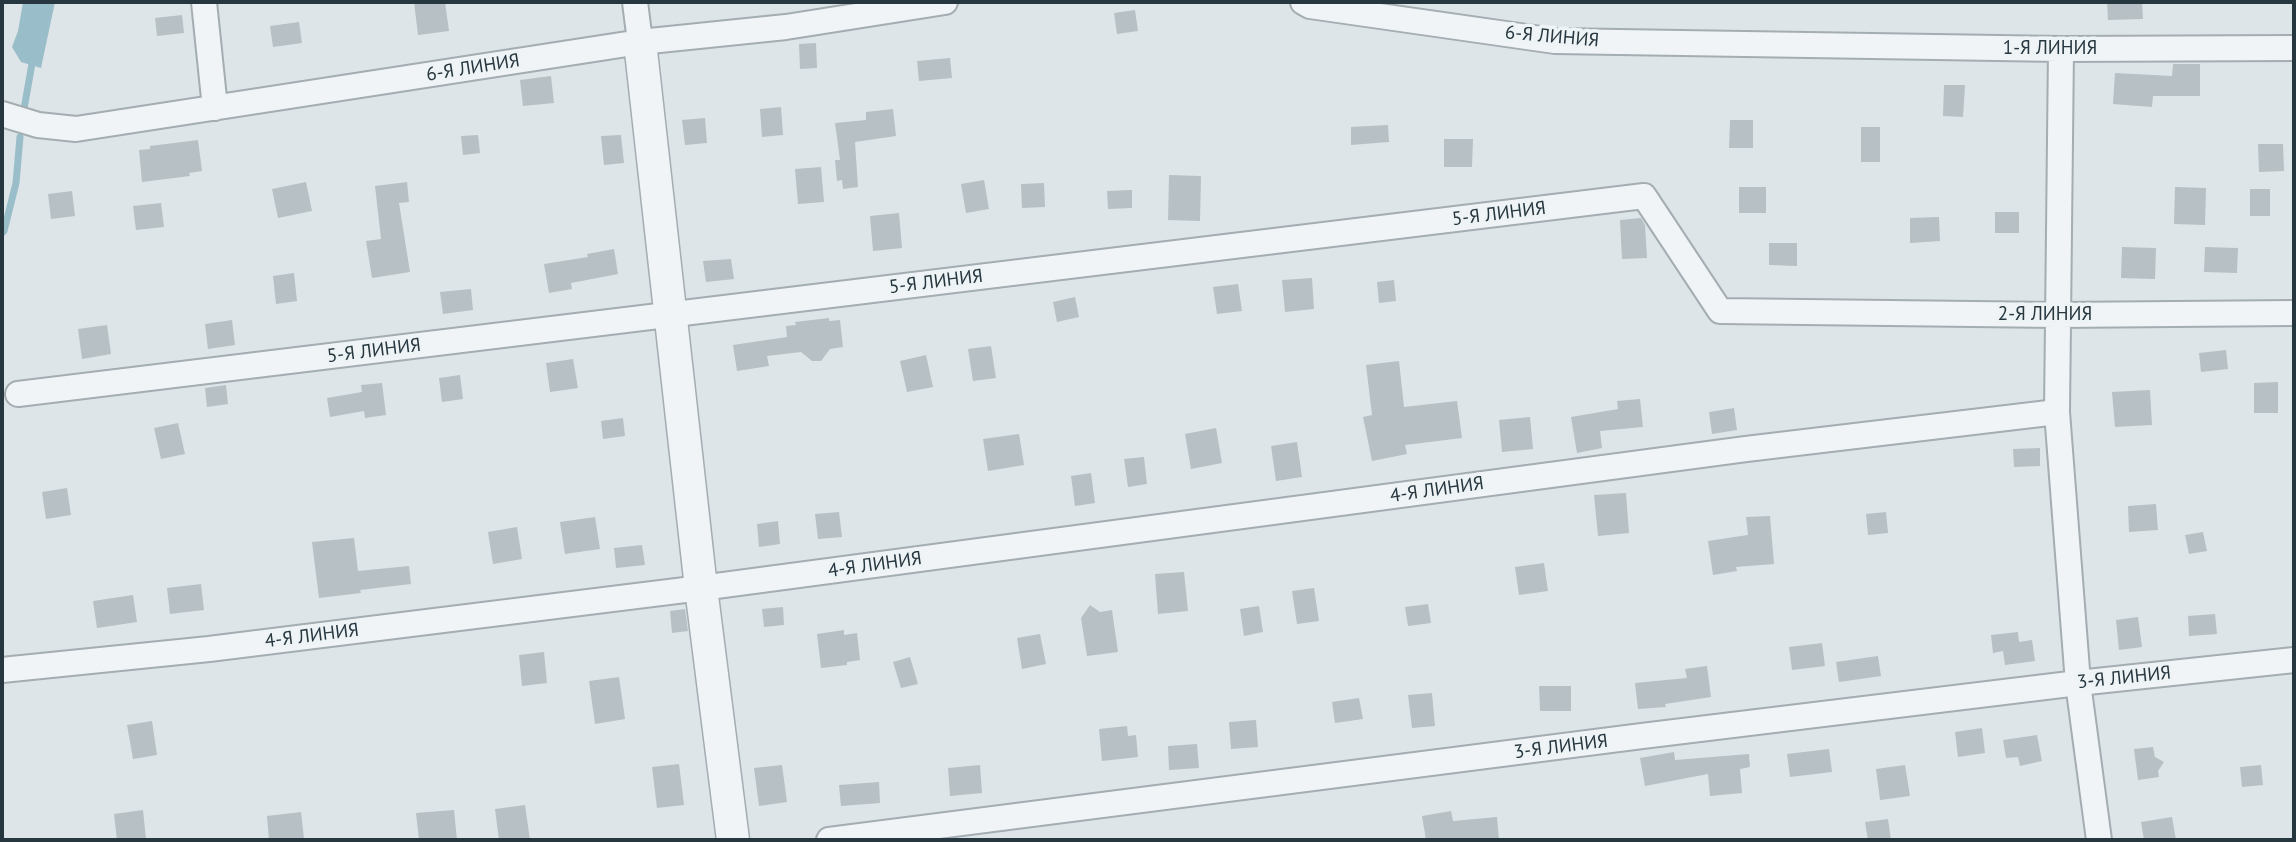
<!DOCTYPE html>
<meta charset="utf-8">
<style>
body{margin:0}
#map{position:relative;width:2296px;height:842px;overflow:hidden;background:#dee5e8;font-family:"PT Sans",sans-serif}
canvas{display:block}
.frame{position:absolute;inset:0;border:4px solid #27373f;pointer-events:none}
</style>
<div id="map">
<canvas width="2296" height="842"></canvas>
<div class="frame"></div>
</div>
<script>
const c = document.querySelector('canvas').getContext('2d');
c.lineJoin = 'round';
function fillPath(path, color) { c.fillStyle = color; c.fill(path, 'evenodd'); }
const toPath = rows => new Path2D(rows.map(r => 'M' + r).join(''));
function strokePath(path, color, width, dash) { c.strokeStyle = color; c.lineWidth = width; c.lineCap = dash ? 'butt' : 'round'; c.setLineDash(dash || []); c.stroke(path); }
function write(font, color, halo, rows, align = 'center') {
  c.font = font + ' "PT Sans",sans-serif'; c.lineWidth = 7; c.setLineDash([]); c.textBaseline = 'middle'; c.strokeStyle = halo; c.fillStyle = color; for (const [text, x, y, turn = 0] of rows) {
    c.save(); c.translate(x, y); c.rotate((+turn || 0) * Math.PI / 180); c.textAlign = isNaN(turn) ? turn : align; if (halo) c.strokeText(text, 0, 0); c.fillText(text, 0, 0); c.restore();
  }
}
fillPath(toPath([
 [23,2,55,2,41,68,21,62,12,47,18,31]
]), '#99bec9');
strokePath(toPath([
 [24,109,33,58],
 [2,233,4,231,16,183,20,137]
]), '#99bec9', 7);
fillPath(toPath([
 [414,2,445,2,449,31,418,35],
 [2107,2,2142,2,2143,19,2108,20],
 [1135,10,1138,31,1117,34,1114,13],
 [182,15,184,33,157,36,155,18],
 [299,22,302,43,273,47,270,26],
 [816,43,817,68,800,69,799,44],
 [950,58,952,78,919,81,917,61],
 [2173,64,2200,64,2200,96,2153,96,2152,107,2113,104,2115,73,2172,76],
 [551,76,554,103,523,106,520,80],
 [1944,85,1965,85,1963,117,1943,116],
 [781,107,783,135,762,137,760,109],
 [893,109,896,136,855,142,858,187,843,189,842,180,837,181,835,160,840,160,835,123,866,120,866,112],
 [705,118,707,143,685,145,682,120],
 [1730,120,1753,120,1753,148,1729,148],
 [1388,125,1389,142,1351,145,1351,127],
 [1861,127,1880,127,1880,162,1861,162],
 [478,135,480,153,463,155,461,136],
 [621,135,624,163,604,165,601,136],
 [1444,139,1473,139,1472,167,1444,167],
 [198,140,202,171,189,173,190,176,142,182,139,150,150,149,150,146],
 [2258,144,2283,144,2284,171,2259,172],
 [821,167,824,202,798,204,795,169],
 [1169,175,1201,176,1200,221,1168,220],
 [984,180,989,209,966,213,961,184],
 [306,182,312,211,278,218,272,189],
 [407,182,409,202,399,203,410,272,372,278,366,241,381,239,375,186],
 [1044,183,1045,207,1022,208,1021,184],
 [1739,187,1766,187,1766,213,1739,213],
 [2175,187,2206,188,2205,225,2174,224],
 [2250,189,2270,189,2270,216,2250,216],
 [1132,190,1132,208,1108,209,1107,191],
 [72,191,75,216,51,219,48,194],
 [161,203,164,227,136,230,133,206],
 [1995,212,2019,212,2019,233,1995,233],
 [899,213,902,248,873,251,870,216],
 [1939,217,1940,241,1910,243,1910,218],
 [1641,218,1645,225,1647,258,1622,259,1620,220],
 [1769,243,1797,243,1797,266,1769,265],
 [2122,247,2156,248,2155,279,2121,278],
 [2205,247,2238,248,2237,273,2204,272],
 [614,249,618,274,571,283,572,289,549,293,544,264,588,257,587,254],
 [731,259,734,279,706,282,703,261],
 [294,273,297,301,276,304,273,276],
 [1312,278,1314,309,1285,312,1282,280],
 [1394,280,1396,301,1379,303,1377,282],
 [1238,284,1242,311,1217,314,1213,287],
 [471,289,473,310,443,314,440,292],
 [1075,297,1079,317,1057,322,1053,302],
 [829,318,829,321,840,320,843,347,830,349,821,361,812,361,801,352,767,356,769,366,737,371,733,345,787,337,786,326,796,325,795,322],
 [232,320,235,345,208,349,205,324],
 [107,325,111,354,82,359,78,329],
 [991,346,996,378,973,381,968,349],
 [2226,350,2228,369,2201,372,2199,353],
 [926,355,933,387,907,392,900,361],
 [573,359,578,388,550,392,546,363],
 [1399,361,1404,407,1457,401,1462,438,1405,445,1407,454,1372,461,1363,417,1372,415,1366,365],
 [460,375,463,399,442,402,439,378],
 [2278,382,2278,413,2254,413,2254,383],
 [382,383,386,415,365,418,364,411,330,417,327,398,362,392,361,385],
 [226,385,228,404,207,407,205,388],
 [2150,390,2152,425,2115,427,2112,392],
 [1640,399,1643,427,1600,431,1602,448,1577,453,1571,417,1618,409,1617,401],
 [1734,408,1737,430,1712,434,1709,412],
 [1530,417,1533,449,1502,452,1499,420],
 [623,418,625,436,603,439,601,421],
 [178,423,185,454,161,459,154,428],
 [1216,428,1222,463,1191,469,1185,434],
 [1019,434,1024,465,988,471,983,439],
 [1297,442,1302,477,1276,481,1271,446],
 [2040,448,2040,466,2014,467,2013,449],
 [1144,457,1147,484,1128,487,1124,459],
 [1091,473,1095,503,1075,506,1071,476],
 [67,488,71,515,46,519,42,492],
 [1626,493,1629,533,1598,536,1594,495],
 [2156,504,2158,530,2129,532,2128,506],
 [839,512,842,537,818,539,815,514],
 [1886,512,1888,533,1868,535,1866,514],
 [1770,516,1774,564,1736,567,1737,571,1713,575,1708,541,1748,535,1746,517],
 [595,517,600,549,565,554,560,522],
 [778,521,780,544,759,547,757,524],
 [517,527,522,559,493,564,488,532],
 [2203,532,2207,551,2189,554,2185,535],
 [354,538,358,571,409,566,411,584,360,590,361,593,319,598,312,542],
 [642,545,645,565,616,568,614,548],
 [1544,563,1548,591,1519,595,1515,567],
 [1184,572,1188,611,1158,614,1155,574],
 [201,584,204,610,170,614,167,588],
 [1314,588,1319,621,1297,624,1292,591],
 [133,595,137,622,97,628,93,601],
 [1428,604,1431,623,1408,626,1405,607],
 [1090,605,1100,612,1112,610,1118,652,1087,656,1081,618],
 [1259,606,1263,632,1244,636,1240,609],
 [783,607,784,625,764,627,762,609],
 [685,609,688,631,672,633,670,611],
 [2215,614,2217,634,2189,636,2188,616],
 [2138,617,2142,647,2119,650,2116,620],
 [844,630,844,635,857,633,860,660,847,662,847,665,821,668,817,634],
 [2018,632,2019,642,2032,640,2035,661,2005,665,2003,651,1993,653,1991,635],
 [1040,634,1046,664,1022,669,1017,638],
 [1822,643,1825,666,1792,670,1789,647],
 [544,652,547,683,522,686,519,655],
 [1878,656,1881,676,1839,682,1836,662],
 [910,657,918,684,901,688,893,662],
 [1707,666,1711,697,1665,704,1666,707,1638,709,1635,683,1687,678,1685,669],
 [619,677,625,719,595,724,589,681],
 [1539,686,1571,686,1571,711,1540,711],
 [1432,693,1435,726,1412,728,1408,695],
 [1359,698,1363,719,1335,723,1332,702],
 [1256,720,1258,747,1231,749,1229,722],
 [152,721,157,755,133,759,127,725],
 [1127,726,1128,736,1136,735,1138,757,1102,761,1099,729],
 [1982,728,1985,753,1958,757,1955,732],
 [2037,735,2042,761,2020,766,2018,757,2006,758,2003,740],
 [1197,744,1199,768,1169,770,1168,746],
 [2153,747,2155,757,2164,762,2158,771,2159,777,2138,780,2134,749],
 [1829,749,1832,772,1790,777,1787,754],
 [1674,752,1675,760,1749,754,1750,767,1740,769,1742,793,1710,796,1708,774,1645,786,1640,758],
 [679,764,684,805,657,808,652,767],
 [782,765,787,802,759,806,754,768],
 [980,765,982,793,950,796,948,768],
 [1905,765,1910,796,1880,800,1876,769],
 [2261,765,2263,785,2242,787,2240,767],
 [879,782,880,803,841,806,839,785],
 [525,805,530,840,499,840,495,809],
 [143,810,146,839,117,840,114,814],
 [454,810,457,840,419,840,416,813],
 [1451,811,1453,821,1497,817,1499,840,1426,840,1422,816],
 [301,812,304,839,269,840,267,816],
 [2172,817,2176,840,2144,840,2141,822],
 [1888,819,1891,840,1868,840,1865,822]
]), '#b6c0c5');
const minor = toPath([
 [204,2,215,108],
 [635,2,640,42],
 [1303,2,1310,6,1555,41,2061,49,2294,48],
 [2061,49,2057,412,2078,683,2099,840],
 [2,114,38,125,76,129,640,42,786,27,945,2],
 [18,394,1644,196,1720,311,2057,315,2294,313],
 [2,670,209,649,701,588,1746,449,2057,412],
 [829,840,1642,736,2078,683,2294,660]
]);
const tertiary = toPath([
 [640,42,701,588,733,840]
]);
strokePath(minor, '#a3adb2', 28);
strokePath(tertiary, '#a3adb2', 35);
strokePath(minor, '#f1f4f6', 24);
strokePath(tertiary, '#f1f4f6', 32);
write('19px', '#27373f', '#eef3f6', [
 ["6-Я ЛИНИЯ",1552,37,5],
 ["1-Я ЛИНИЯ",2050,49],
 ["6-Я ЛИНИЯ",473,68,-9],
 ["5-Я ЛИНИЯ",1499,214,-7],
 ["5-Я ЛИНИЯ",936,282,-7],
 ["2-Я ЛИНИЯ",2045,315],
 ["5-Я ЛИНИЯ",374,351,-7],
 ["4-Я ЛИНИЯ",1437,490,-8],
 ["4-Я ЛИНИЯ",875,565,-8],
 ["4-Я ЛИНИЯ",312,636,-7],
 ["3-Я ЛИНИЯ",2124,678,-6],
 ["3-Я ЛИНИЯ",1561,747,-7]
]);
</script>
